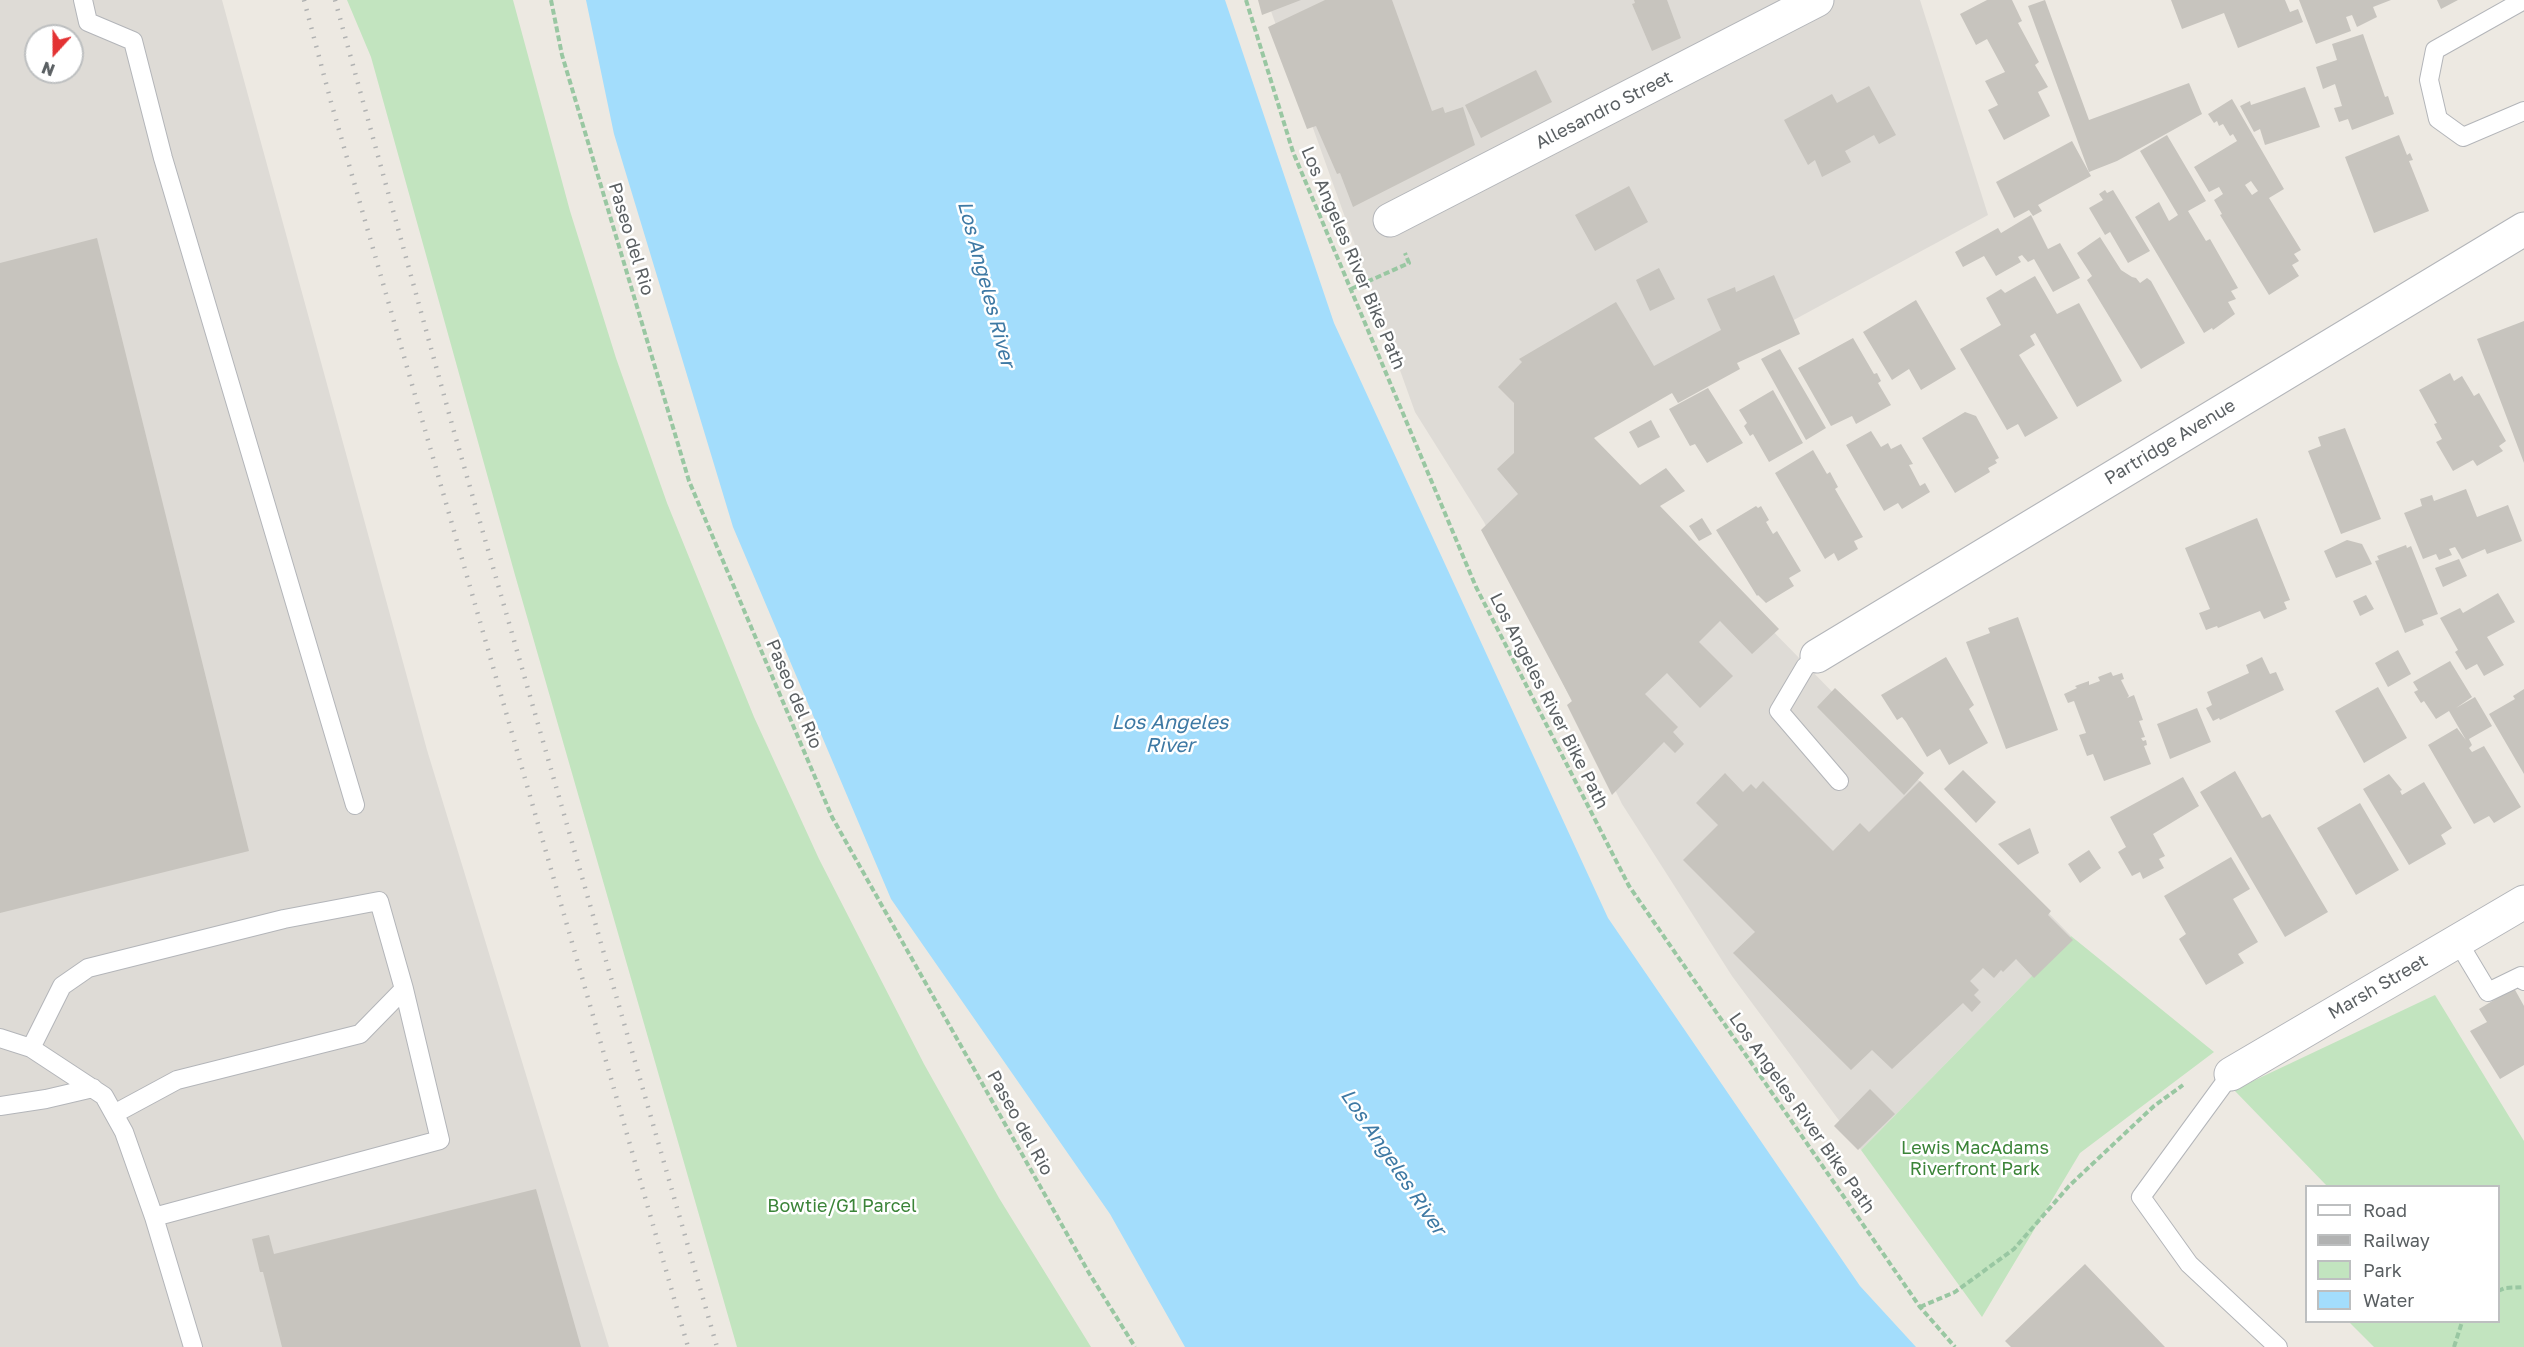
<!DOCTYPE html>
<style>
body{margin:0}
#map{position:relative;width:2524px;height:1347px;overflow:hidden;background:#ede9e2;font-family:"Golos Text",sans-serif}
canvas{display:block}
.legend{position:absolute;left:2305px;top:1185px;width:195px;height:138px;box-sizing:border-box;background:#fff;border:2px solid #bdbfc0;margin:0;padding:8px 10px;list-style:none;font-size:18px;color:#5a5f62}
.legend li{display:flex;align-items:center;gap:12px;height:30px}
.legend b{width:30px;border:2px solid #bdbfc0}
.north{position:absolute;left:24px;top:24px;width:60px;height:60px;box-sizing:border-box;background:#fff;border:2px solid #bdbfc0;border-radius:50%;rotate:201deg;font-size:16px;font-weight:700;line-height:24px;text-align:center;color:#5a5f62}
.north::after{content:'';display:block;margin:auto;width:21px;height:27px;background:#e33233;clip-path:polygon(50% 0,100% 100%,50% 72%,0 100%)}
</style>
<div id="map">
<canvas width="2524" height="1347"></canvas>
<ul class="legend">
<li><b style="height:8px;background:#fff"></b>Road</li>
<li><b style="height:8px;background:#b1b2b2"></b>Railway</li>
<li><b style="height:16px;background:#c2e4bf"></b>Park</li>
<li><b style="height:16px;background:#a3ddfc"></b>Water</li>
</ul>
<div class="north">N</div>
</div>
<script>
const c = document.querySelector('canvas').getContext('2d');
c.lineJoin = 'round';
function fillPath(path, color) { c.fillStyle = color; c.fill(path, 'evenodd'); }
const toPath = rows => new Path2D(rows.map(r => 'M' + r).join(''));
function strokePath(path, color, width, dash) { c.strokeStyle = color; c.lineWidth = width; c.lineCap = dash ? 'butt' : 'round'; c.setLineDash(dash || []); c.stroke(path); }
function write(font, color, halo, rows, align = 'center') {
  c.font = font + ' "Golos Text",sans-serif'; c.lineWidth = 5; c.setLineDash([]); c.textBaseline = 'middle'; c.strokeStyle = halo; c.fillStyle = color; for (const [text, x, y, turn = 0] of rows) {
    c.save(); c.translate(x, y); c.rotate((+turn || 0) * Math.PI / 180); c.textAlign = isNaN(turn) ? turn : align; if (halo) c.strokeText(text, 0, 0); c.fillText(text, 0, 0); c.restore();
  }
}
fillPath(toPath([
 [0,0,222,0,427,750,609,1347,0,1347],
 [36,36,72,36,72,72,36,72],
 [1267,0,1920,0,1988,215,1581,435,2071,936,1861,1150,1732,976,1622,804,1484,522,1415,412]
]), '#dedbd6');
fillPath(toPath([
 [347,0,513,0,570,211,616,358,667,503,754,717,819,859,924,1064,999,1198,1091,1347,737,1347,515,575,371,57],
 [2071,936,2214,1052,2080,1153,1982,1317,1861,1150],
 [2435,995,2524,1141,2524,1347,2374,1347,2349,1322,2498,1322,2498,1186,2327,1186,2234,1090]
]), '#c2e4bf');
fillPath(toPath([
 [586,0,1225,0,1334,323,1608,918,1860,1286,1916,1347,1185,1347,1110,1214,891,899,733,527,614,134]
]), '#a3ddfc');
fillPath(toPath([
 [1258,0,1301,0,1262,15],
 [1325,0,1392,0,1432,111,1443,107,1445,113,1463,107,1475,145,1353,207,1340,173,1337,174,1316,126,1307,129,1268,27],
 [1634,0,1667,0,1681,38,1652,51,1632,4,1635,3],
 [1987,0,2012,0,2022,21,2018,23,2039,62,2035,65,2048,87,2038,92,2050,116,2004,140,1988,110,1998,105,1985,81,2005,72,1987,39,1976,45,1960,14],
 [2045,0,2089,120,2189,83,2202,114,2117,161,2089,172,2028,6],
 [2171,0,2285,0,2290,12,2298,9,2303,22,2238,48,2224,13,2182,29],
 [2299,0,2391,0,2373,7,2377,17,2357,27,2352,15,2346,17,2351,31,2316,44],
 [2437,0,2458,0,2441,9],
 [2363,34,2385,97,2388,96,2394,114,2352,130,2348,119,2339,122,2334,108,2342,106,2335,84,2323,89,2316,67,2337,60,2332,44],
 [1536,70,1552,102,1481,138,1465,105],
 [1869,86,1896,135,1879,144,1874,135,1845,151,1851,162,1822,177,1815,160,1808,165,1784,120,1832,94,1837,103],
 [2305,87,2320,127,2265,145,2260,129,2254,132,2240,106,2250,101,2251,105],
 [2232,99,2284,189,2269,198,2301,250,2294,254,2299,261,2292,265,2299,276,2269,295,2220,215,2222,214,2214,200,2223,194,2219,187,2209,192,2194,167,2237,141,2233,134,2230,136,2223,124,2219,126,2217,121,2214,123,2208,114],
 [2251,181,2258,191,2252,195,2245,185],
 [2167,135,2206,201,2188,211,2206,241,2210,239,2238,288,2231,291,2236,299,2228,302,2235,314,2213,330,2212,328,2204,333,2135,217,2159,202,2169,221,2178,215,2140,151],
 [2399,135,2407,155,2410,153,2413,160,2409,161,2429,211,2374,233,2345,157],
 [2072,141,2091,176,2038,205,2042,211,2033,216,2029,210,2014,218,1996,182],
 [1629,186,1648,222,1595,251,1575,215],
 [2105,190,2107,193,2113,190,2150,251,2128,263,2110,232,2105,235,2089,208,2103,200,2099,194],
 [2031,215,2048,249,2060,243,2080,278,2053,292,2034,259,2028,262,2022,255,2018,257,2021,262,1996,276,1984,256,1963,267,1955,252,1998,228,2001,233],
 [2100,237,2121,270,2132,277,2136,278,2140,283,2147,278,2151,281,2185,343,2141,369,2087,280,2092,276,2077,253],
 [97,238,249,851,0,913,0,263],
 [1659,268,1675,299,1650,311,1636,280],
 [1774,275,1800,334,1737,363,1740,369,1678,403,1672,393,1594,438,1640,485,1666,468,1685,491,1660,506,1779,629,1752,654,1720,621,1699,642,1733,676,1700,708,1667,673,1645,694,1678,727,1673,732,1684,744,1675,753,1664,742,1612,795,1567,705,1572,701,1481,530,1518,494,1497,469,1514,453,1514,403,1498,387,1522,362,1519,359,1616,302,1654,366,1721,330,1707,299,1735,287,1736,292],
 [2035,276,2057,314,2079,303,2122,381,2077,407,2035,333,2030,336,2035,345,2019,355,2058,418,2025,437,2018,424,2007,430,1960,349,2001,325,1986,298,2001,289,2005,293],
 [1916,300,1956,369,1921,390,1909,369,1892,380,1863,332],
 [2524,321,2524,463,2477,339],
 [1853,338,1874,374,1877,373,1881,381,1878,383,1891,405,1856,424,1852,416,1831,426,1798,368],
 [1780,349,1826,428,1806,440,1761,359],
 [2450,373,2454,381,2462,376,2474,396,2479,393,2506,441,2499,446,2503,451,2477,466,2473,460,2453,471,2436,442,2442,439,2434,424,2437,423,2419,390],
 [1708,388,1743,443,1707,463,1695,444,1690,446,1669,409],
 [1773,390,1803,443,1769,462,1753,434,1750,436,1744,426,1747,423,1739,410],
 [1965,412,1976,416,1999,458,1995,460,1997,463,1988,468,1990,472,1955,493,1922,438],
 [1651,420,1660,437,1638,448,1629,432],
 [2345,428,2381,519,2341,534,2308,451,2321,446,2318,437],
 [1871,431,1881,447,1888,443,1891,449,1901,444,1913,464,1909,465,1920,486,1925,483,1930,492,1902,509,1898,503,1884,511,1846,445],
 [1813,450,1827,474,1830,472,1838,487,1835,489,1863,537,1854,541,1858,549,1838,561,1834,553,1825,559,1775,473],
 [2466,489,2477,517,2508,505,2522,541,2487,554,2485,549,2462,559,2455,547,2449,549,2452,555,2439,560,2436,554,2423,559,2404,513,2422,506,2420,499,2432,495,2434,501],
 [1756,506,1758,508,1761,506,1769,520,1766,522,1773,534,1777,531,1801,571,1789,578,1794,586,1766,603,1758,595,1757,596,1716,530],
 [1702,518,1712,534,1699,541,1689,526],
 [2257,518,2290,600,2284,602,2287,609,2264,619,2260,611,2218,628,2217,626,2206,630,2199,613,2210,609,2185,548],
 [2347,540,2362,544,2372,564,2336,578,2324,551],
 [2406,545,2407,548,2411,546,2438,614,2422,620,2424,625,2405,633,2375,561,2379,560,2377,556],
 [2459,559,2467,576,2443,587,2435,568],
 [2498,593,2515,622,2487,637,2504,665,2484,676,2477,664,2466,670,2455,652,2458,650,2440,618,2460,608,2463,613],
 [2366,595,2374,609,2360,616,2353,601],
 [2018,617,2058,730,2006,749,1966,642,1990,633,1988,628],
 [2398,650,2411,674,2388,687,2375,663],
 [1946,657,1974,705,1969,709,1988,743,1949,765,1940,749,1927,757,1906,722,1902,717,1897,720,1881,695],
 [2262,657,2270,674,2276,672,2284,690,2220,720,2219,718,2213,721,2206,708,2212,705,2207,692,2249,673,2246,665],
 [2450,661,2472,697,2456,708,2475,697,2492,726,2469,739,2472,745,2469,748,2472,752,2484,746,2521,807,2494,823,2489,816,2474,824,2428,745,2457,728,2466,740,2449,711,2436,719,2424,701,2421,703,2414,692,2418,690,2413,682],
 [2111,672,2113,676,2122,673,2124,679,2121,680,2129,696,2127,698,2134,695,2143,720,2139,721,2145,737,2141,738,2143,741,2146,740,2147,745,2144,746,2151,764,2104,781,2093,754,2087,756,2079,735,2086,733,2074,701,2068,703,2064,694,2077,688,2075,686,2089,681,2089,685,2100,681,2098,677],
 [2378,687,2407,738,2364,763,2335,711],
 [1835,688,1924,773,1904,795,1817,707],
 [2524,689,2524,774,2489,714,2515,699,2513,696],
 [2197,708,2211,742,2170,759,2157,724],
 [1963,770,1996,802,1976,823,1944,789],
 [2235,771,2262,818,2270,814,2328,912,2285,937,2200,792],
 [1725,773,1743,792,1751,784,1756,789,1763,781,1833,851,1860,823,1869,832,1920,781,2051,911,2048,915,2073,940,2034,978,2016,959,2003,972,2001,970,1994,978,1983,968,1970,981,1979,990,1974,995,1981,1002,1972,1012,1963,1003,1892,1069,1872,1050,1851,1070,1733,953,1755,932,1683,860,1718,825,1696,803],
 [2389,774,2402,790,2400,791,2402,795,2424,782,2452,828,2441,835,2446,844,2409,865,2363,789],
 [2183,777,2199,806,2153,834,2165,856,2159,859,2164,868,2143,879,2140,872,2132,876,2118,852,2126,847,2110,817],
 [2360,803,2399,870,2356,895,2317,828],
 [2030,828,2039,853,2018,865,1998,844],
 [2089,850,2101,868,2080,883,2068,864],
 [2231,857,2250,889,2233,899,2258,942,2238,954,2244,963,2206,985,2179,939,2186,934,2164,896],
 [2514,988,2524,1006,2524,1065,2500,1079,2470,1031,2487,1022,2479,1009],
 [1870,1089,1895,1114,1858,1150,1834,1126],
 [536,1189,581,1347,282,1347,263,1272,260,1272,252,1239,269,1235,274,1254],
 [2085,1264,2165,1347,2011,1347,2005,1341]
]), '#c7c4be');
const lane = toPath([
 [83,0,88,22,133,41,163,158,355,805],
 [2524,0,2435,50,2429,80,2438,119,2463,137,2524,111],
 [1817,656,1805,667,1779,711,1839,781],
 [2458,942,2488,992,2521,976,2524,981],
 [0,1038,31,1048,104,1096,124,1132,154,1217,193,1347],
 [31,1048,62,986,88,968,284,919,379,901,404,989,360,1034,177,1080,114,1114],
 [2231,1074,2141,1197,2189,1264,2278,1347],
 [0,1106,46,1099,93,1088],
 [154,1217,440,1140,404,989]
]);
const street = toPath([
 [1390,220,1817,0],
 [1817,656,2524,229],
 [2231,1074,2524,902]
]);
strokePath(lane, '#b3b5b9', 20);
strokePath(street, '#b3b5b9', 35);
strokePath(toPath([
 [551,0,562,55,689,481,832,817,1089,1273,1135,1347],
 [1246,0,1293,152,1476,587,1629,886,1920,1307,1955,1347],
 [1351,289,1409,263,1405,253],
 [2498,1291,2505,1288,2524,1287],
 [1920,1307,1955,1292,2014,1249,2069,1186,2154,1106,2183,1085],
 [2454,1347,2462,1322]
]), '#99c7a2', 4, [6, 3]);
strokePath(lane, '#fff', 18);
strokePath(street, '#fff', 33);
strokePath(toPath([
 [304,0,331,102,688,1347],
 [335,0,453,428,717,1347]
]), '#b1b2b2', 4.5, [1.5, 8]);
write('18px', '#5a5f62', '#fff', [
 ["Allesandro Street",1604,110,-27],
 ["Paseo del Rio",631,239,73],
 ["Los Angeles River Bike Path",1353,258,67],
 ["Partridge Avenue",2170,442,-31],
 ["Paseo del Rio",794,694,67],
 ["Los Angeles River Bike Path",1549,701,63],
 ["Marsh Street",2378,987,-30],
 ["Los Angeles River Bike Path",1802,1113,55],
 ["Paseo del Rio",1020,1123,61]
]);
write('18px', '#3b8438', '#fff', [
 ["Lewis MacAdams",1975,1148],
 ["Riverfront Park",1975,1169],
 ["Bowtie/G1 Parcel",842,1206]
]);
write('italic 20px', '#3e79a4', '#fff', [
 ["Los Angeles River",986,284,75],
 ["Los Angeles",1170,723],
 ["River",1170,746],
 ["Los Angeles River",1393,1162,56]
]);
</script>
